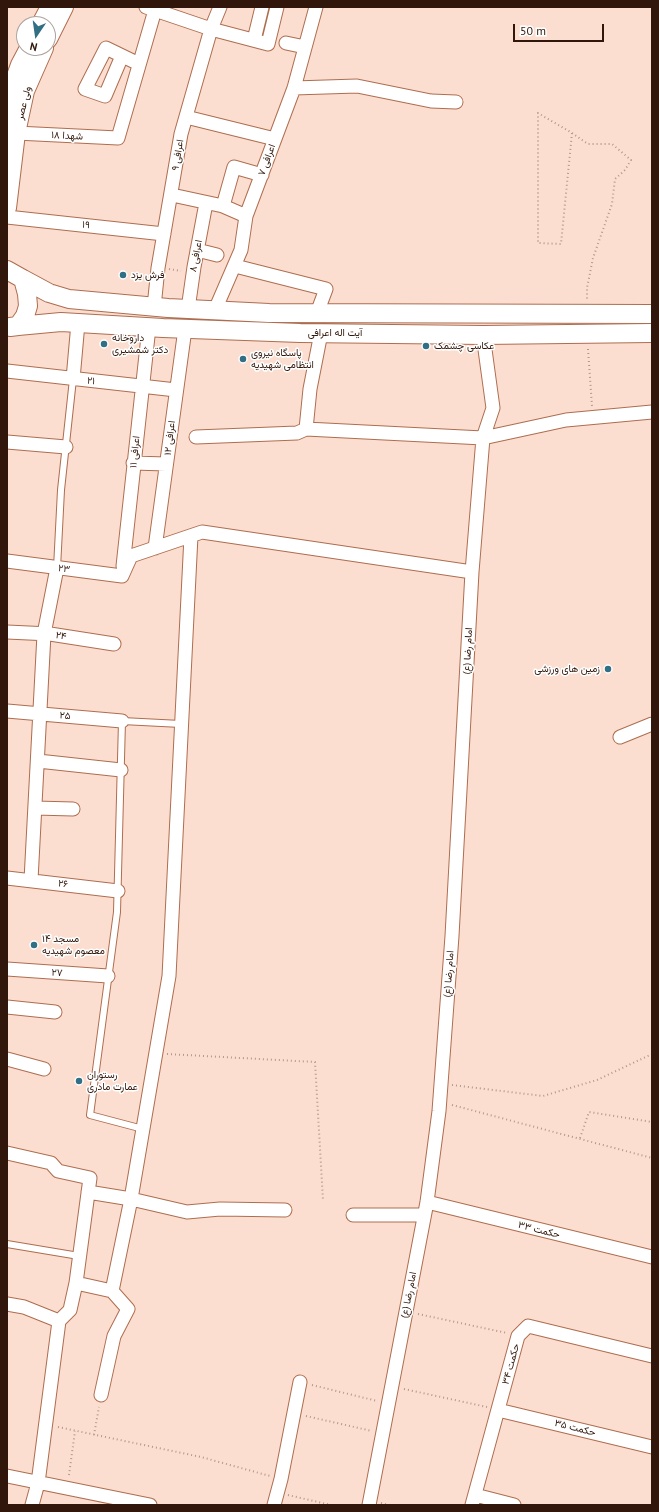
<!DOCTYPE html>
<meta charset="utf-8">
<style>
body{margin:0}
#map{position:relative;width:659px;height:1512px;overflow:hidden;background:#fcded0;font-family:"PT Sans",sans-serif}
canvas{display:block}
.frame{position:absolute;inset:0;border:8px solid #31170b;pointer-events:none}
.north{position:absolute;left:16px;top:16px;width:40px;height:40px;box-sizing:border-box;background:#fff;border:1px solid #ada29d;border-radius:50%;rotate:193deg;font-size:11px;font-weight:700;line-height:16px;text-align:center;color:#31170b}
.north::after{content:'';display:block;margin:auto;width:14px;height:18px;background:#326f85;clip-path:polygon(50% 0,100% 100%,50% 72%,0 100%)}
.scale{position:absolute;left:513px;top:24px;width:91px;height:18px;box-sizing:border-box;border:2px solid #31170b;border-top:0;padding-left:5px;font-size:12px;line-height:14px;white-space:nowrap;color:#31170b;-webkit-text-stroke:3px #fff;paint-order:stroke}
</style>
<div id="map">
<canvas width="659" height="1512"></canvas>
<div class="frame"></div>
<div class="north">N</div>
<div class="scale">50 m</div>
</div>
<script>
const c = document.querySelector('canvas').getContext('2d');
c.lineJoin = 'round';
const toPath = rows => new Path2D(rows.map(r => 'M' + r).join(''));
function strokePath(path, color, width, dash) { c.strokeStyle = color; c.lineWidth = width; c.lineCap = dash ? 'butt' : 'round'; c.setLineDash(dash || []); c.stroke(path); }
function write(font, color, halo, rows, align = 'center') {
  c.font = font + ' "PT Sans",Vazirmatn,sans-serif'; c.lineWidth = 3; c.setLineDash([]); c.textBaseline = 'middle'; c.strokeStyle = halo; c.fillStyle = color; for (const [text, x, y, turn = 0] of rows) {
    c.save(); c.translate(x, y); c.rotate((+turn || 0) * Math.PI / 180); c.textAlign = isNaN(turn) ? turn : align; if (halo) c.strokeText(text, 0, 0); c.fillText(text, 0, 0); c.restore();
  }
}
const lane = toPath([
 [57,568,61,490,73,379],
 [143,1129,90,1115,117,912,122,721,181,724],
 [7,1244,79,1256]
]);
const street = toPath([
 [146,7,211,29,268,44,277,7],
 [254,40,262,7],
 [286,43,305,47],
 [122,56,105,96,85,89,106,48,139,64],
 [294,88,357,86,431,101,456,102],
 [186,117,275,139],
 [16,133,118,138,155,10],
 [172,195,223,206,246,216],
 [223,206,234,167,262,175],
 [7,217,164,234],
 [197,250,217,255],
 [235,266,326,289,317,313],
 [154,307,158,268,181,134,211,29,220,7],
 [188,309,194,267,206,203],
 [215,310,241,250,246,216,294,88,316,7],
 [7,371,176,390],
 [73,379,78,323],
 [306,429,310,389,321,333],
 [196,437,297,433,306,429,483,438,566,420,652,412],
 [7,442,66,447],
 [133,463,166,464],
 [155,548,185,329],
 [7,561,122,576],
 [123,566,149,327],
 [122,576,131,556,202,532,472,572],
 [7,632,50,634,114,644],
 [7,711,122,721],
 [620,737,652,724],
 [38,761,121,770],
 [35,808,73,809],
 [7,878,118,891],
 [31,880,44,634,57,568],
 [7,969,108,976],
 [7,1007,55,1012],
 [7,1059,44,1069],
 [7,1153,51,1163,58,1171,90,1178,76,1283,70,1310,59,1321,38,1483,32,1505],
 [88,1192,131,1199,169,976,191,536],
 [427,1202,652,1257],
 [353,1215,424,1215],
 [76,1283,112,1291,131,1199,187,1212,220,1209,285,1210],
 [7,1304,24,1307,59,1321],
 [101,1395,114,1336,128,1309,112,1291],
 [498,1410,652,1447],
 [7,1476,150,1505],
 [475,1495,514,1505],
 [274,1505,281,1479,300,1382],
 [369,1505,427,1202,439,1111,452,936,472,572,483,438,493,408,483,335],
 [472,1505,518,1336,528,1326,652,1356]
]);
const secondary = toPath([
 [41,24,50,7],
 [48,39,64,7],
 [7,124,12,87,20,65,29,48],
 [7,208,16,133,25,91,44,48],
 [7,270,23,279,27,294,28,306,25,316,18,326,10,327],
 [23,279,49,293,69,299,168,308,269,313,652,314],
 [18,326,61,322,163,328,300,333,483,335,652,333]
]);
strokePath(lane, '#ae6d4f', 8);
strokePath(street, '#ae6d4f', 15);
strokePath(secondary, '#ae6d4f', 20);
strokePath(toPath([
 [572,133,561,244,538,243,538,113,572,133,588,144,612,144,631,160,625,170,615,179,612,204,593,258,587,288,587,299],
 [169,269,181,271],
 [588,349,592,406],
 [167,1054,315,1062,323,1200],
 [452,1085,543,1096,597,1080,652,1054],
 [452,1105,652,1158],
 [580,1138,589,1112,652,1122],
 [418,1314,507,1333],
 [312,1385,377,1401],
 [404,1389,487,1407],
 [306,1416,372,1431],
 [58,1427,201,1457,270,1476],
 [94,1435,99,1407],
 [69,1475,75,1431],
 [288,1495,331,1505],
 [381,1503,389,1505]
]), '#b39789', 2, [1, 3]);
strokePath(lane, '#fff', 6);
strokePath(street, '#fff', 13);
strokePath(secondary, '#fff', 18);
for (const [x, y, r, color] of [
 [123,275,4,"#326f85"],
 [104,344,4,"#326f85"],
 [426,346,4,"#326f85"],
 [243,359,4,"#326f85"],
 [608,669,4,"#326f85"],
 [34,945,4,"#326f85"],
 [79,1081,4,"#326f85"]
]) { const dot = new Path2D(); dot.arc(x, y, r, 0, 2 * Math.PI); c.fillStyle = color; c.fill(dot); strokePath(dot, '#fff', 1.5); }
write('10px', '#31170b', '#fff', [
 ["ولی عصر",24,103,-76],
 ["شهدا ۱۸",67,136,3],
 ["اعرافی ۹",178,155,-81],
 ["اعرافی ۷",267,160,-70],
 ["۱۹",86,225,6],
 ["اعرافی ۸",196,256,-79],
 ["آیت اله اعرافی",335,333],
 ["۲۱",91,381,6],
 ["اعرافی ۱۲",170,438,-83],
 ["اعرافی ۱۱",135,452,-84],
 ["۲۳",64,569,7],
 ["۲۴",61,636,9],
 ["امام رضا (ع)",468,651,-87],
 ["۲۵",65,716,5],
 ["۲۶",63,884,7],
 ["۲۷",57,973,4],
 ["امام رضا (ع)",449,974,-86],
 ["حکمت ۳۳",539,1230,14],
 ["امام رضا (ع)",409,1295,-79],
 ["حکمت ۳۴",511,1364,-75],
 ["حکمت ۳۵",575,1428,14]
]);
write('10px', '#31170b', '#fff', [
 ["فرش یزد",131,275],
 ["داروخانه",112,338],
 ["دکتر شمشیری",112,350],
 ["عکاسی چشمک",434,346],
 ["پاسگاه نیروی",251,353],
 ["انتظامی شهیدیه",251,365],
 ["زمین های ورزشی",600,669,"right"],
 ["مسجد ۱۴",42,939],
 ["معصوم شهیدیه",42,951],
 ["رستوران",87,1075],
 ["عمارت مادری",87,1087]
], 'left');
</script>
